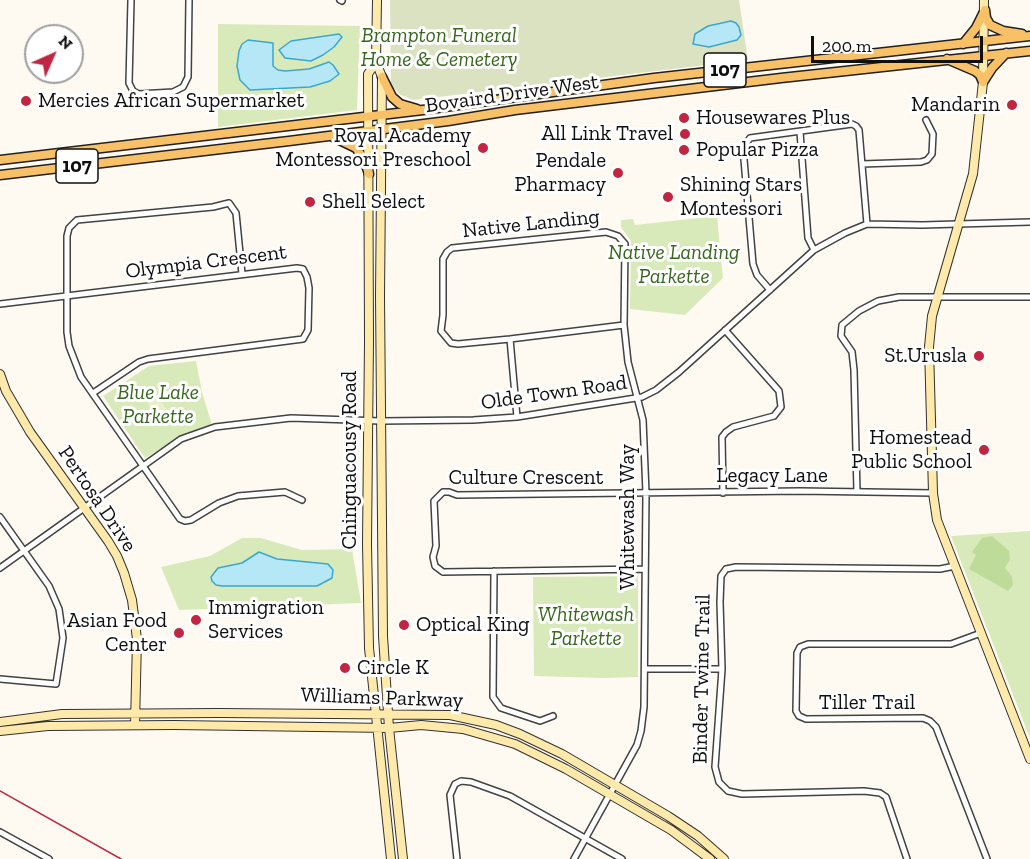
<!DOCTYPE html>
<style>
body{margin:0}
#map{position:relative;width:1030px;height:859px;overflow:hidden;background:#fffaf1;font-family:"Zilla Slab",serif}
canvas{display:block}
.north{position:absolute;left:24px;top:24px;width:60px;height:60px;box-sizing:border-box;background:#fff;border:2px solid #9f9f9f;border-radius:50%;rotate:45deg;font-size:16px;font-weight:700;line-height:24px;text-align:center;color:#0f0f0f}
.north::after{content:'';display:block;margin:auto;width:21px;height:27px;background:#c02642;clip-path:polygon(50% 0,100% 100%,50% 72%,0 100%)}
.scale{position:absolute;left:811px;top:36px;width:172px;height:27px;box-sizing:border-box;border:3px solid #0f0f0f;border-top:0;padding-left:8px;font-size:18px;line-height:21px;white-space:nowrap;color:#0f0f0f;-webkit-text-stroke:4px #fff;paint-order:stroke}
</style>
<div id="map">
<canvas width="1030" height="859"></canvas>
<div class="north">N</div>
<div class="scale">200 m</div>
</div>
<script>
const c = document.querySelector('canvas').getContext('2d');
c.lineJoin = 'round';
function fillPath(path, color) { c.fillStyle = color; c.fill(path, 'evenodd'); }
const toPath = rows => new Path2D(rows.map(r => 'M' + r).join(''));
function strokePath(path, color, width, dash) { c.strokeStyle = color; c.lineWidth = width; c.lineCap = dash ? 'butt' : 'round'; c.setLineDash(dash || []); c.stroke(path); }
function write(font, color, halo, rows, align = 'center') {
  c.font = font + ' "Zilla Slab",serif'; c.lineWidth = 6; c.setLineDash([]); c.textBaseline = 'middle'; c.strokeStyle = halo; c.fillStyle = color; for (const [text, x, y, turn = 0] of rows) {
    c.save(); c.translate(x, y); c.rotate((+turn || 0) * Math.PI / 180); c.textAlign = isNaN(turn) ? turn : align; if (halo) c.strokeText(text, 0, 0); c.fillText(text, 0, 0); c.restore();
  }
}
fillPath(toPath([
 [218,24,360,26,357,110,218,127],
 [717,216,723,278,685,315,630,309,631,241,621,227,621,220,633,219,635,225],
 [196,361,202,392,212,425,182,436,145,458,103,396,149,366],
 [1030,531,1030,738,951,536],
 [242,538,261,538,302,550,352,549,361,603,179,610,161,567,210,556],
 [638,576,638,677,603,678,534,676,533,577]
]), '#d9eaba');
fillPath(toPath([
 [992,536,1009,551,1010,559,1005,568,1012,577,1013,585,1008,591,969,569,976,555,972,552,982,538]
]), '#bfdb99');
fillPath(toPath([
 [390,0,739,0,748,60,413,100,399,94,391,85]
]), '#dbe2c1');
fillPath(toPath([
 [154,390,167,410,157,417,144,397]
]), '#e9f1cc');
const water = toPath([
 [731,21,736,23,739,27,741,35,737,40,709,47,693,44,695,34,708,26,731,21],
 [339,34,342,37,334,47,323,55,311,61,285,58,279,50,291,41,339,34],
 [248,40,273,43,273,66,278,70,285,71,309,69,329,62,333,65,339,74,330,81,310,87,250,90,240,80,237,66,239,51,242,44,248,40],
 [259,552,277,559,328,564,333,570,332,578,317,586,222,586,216,585,212,581,211,577,218,568,242,563,259,552]
]);
fillPath(water, '#b5e7f6');
strokePath(water, '#3ca7ce', 1.5);
const street = toPath([
 [131,0,129,83,133,91,139,94,173,92,183,87,188,77,189,0],
 [340,0,342,1],
 [800,132,808,238,814,250],
 [862,164,921,162,927,160,932,154,933,134,926,120],
 [242,274,236,213,229,203,213,207,77,220,69,228,67,236,67,332,69,346,81,377,180,519,185,521,191,520,219,503,238,496,285,492,302,500],
 [770,290,757,275,753,264,743,148,750,138,852,124,856,126,859,130,867,224],
 [0,304,297,268,303,269,307,277,309,288,308,330,303,339,148,359,139,362,93,393],
 [510,339,517,417],
 [857,492,854,370,852,352,841,336,842,325,859,311,878,301,899,297,1030,297],
 [723,493,722,437,726,432,733,427,774,416,781,407,779,391,725,330],
 [0,517,49,586,59,609,63,638,56,684,0,679],
 [0,568,181,439,215,427,291,418,381,421,473,420,517,417,642,397,656,390,679,372,814,250,845,233,867,224,922,225,1030,222],
 [645,569,443,572,435,566,433,557,436,546,434,501,443,492,449,492,457,495,800,491,933,493],
 [494,571,493,697,501,708,540,721,553,716],
 [981,633,951,644,808,644,800,647,797,653,796,711,799,716,806,719,923,718,930,721,936,727,987,859],
 [646,669,722,669],
 [0,832,49,859],
 [457,859,450,795,455,784,461,781,471,782,510,796,622,859],
 [574,859,637,745,641,731,644,707,646,493,643,420,628,362,624,325,625,244,618,236,606,232,452,248,447,252,443,259,443,315,441,331,451,343,458,344,510,339,624,325],
 [907,859,886,797,880,793,864,791,742,794,728,791,719,782,715,767,722,669,720,602,721,576,726,569,736,567,940,569,955,566]
]);
const secondary = toPath([
 [377,0,376,62,382,77,380,296,383,636,389,728,403,859],
 [984,0,983,82,973,174,932,316,929,347,933,493,937,520,1030,759],
 [376,62,368,74,369,340,367,544,369,648,391,859],
 [0,374,6,391,30,432,108,541,117,556,124,573,132,600,137,639,135,725],
 [0,722,62,714,219,713,450,715,496,725,520,734,562,754,668,816,698,836,724,859],
 [0,731,48,726,174,725,389,728,421,725,463,729,515,744,566,769,671,830,710,859]
]);
const primary = toPath([
 [985,10,986,18,990,25,1003,31,1022,34],
 [963,44,976,28,985,10],
 [947,59,975,71,980,75,983,82],
 [382,77,392,97,400,104,417,109],
 [983,82,992,68,1006,53],
 [331,136,356,148,364,159,369,174],
 [0,160,423,110,654,78,1030,36],
 [0,175,289,141,448,121,515,110,781,78,1030,51]
]);
strokePath(street, '#424242', 8);
strokePath(secondary, '#313131', 10);
strokePath(primary, '#202020', 11);
strokePath(street, '#fff', 5);
strokePath(secondary, '#ffeaac', 8);
strokePath(primary, '#f9c167', 8);
strokePath(toPath([
 [0,791,121,859]
]), '#c02642', 1.5);
for (const [x, y, r, color] of [
 [26,101,6,"#c02642"],
 [1012,105,6,"#c02642"],
 [684,118,6,"#c02642"],
 [685,134,6,"#c02642"],
 [483,148,6,"#c02642"],
 [684,150,6,"#c02642"],
 [618,173,6,"#c02642"],
 [668,197,6,"#c02642"],
 [310,202,6,"#c02642"],
 [979,356,6,"#c02642"],
 [984,450,6,"#c02642"],
 [196,620,6,"#c02642"],
 [404,625,6,"#c02642"],
 [179,633,6,"#c02642"],
 [345,668,6,"#c02642"]
]) { const dot = new Path2D(); dot.arc(x, y, r, 0, 2 * Math.PI); c.fillStyle = color; c.fill(dot); strokePath(dot, '#fff', 2); }
for (const [x, y, w] of [
 [725,70,42],
 [77,166,42]
]) { const box = new Path2D(); box.roundRect(x - w / 2, y - 17, w, 34, 4.5); c.fillStyle = '#fff'; c.fill(box); strokePath(box, '#0f0f0f', 1.5); }
write('bold 20px', '#0f0f0f', null, [
 ["107",725,70],
 ["107",77,166]
]);
write('italic 21px', '#37671e', '#fff', [
 ["Brampton Funeral",439,36],
 ["Home & Cemetery",439,60],
 ["Native Landing",674,253],
 ["Parkette",674,277],
 ["Blue Lake",158,393],
 ["Parkette",158,417],
 ["Whitewash",586,615],
 ["Parkette",586,639]
]);
write('21px', '#0f0f0f', '#fff', [
 ["Bovaird Drive West",512,94,-8],
 ["Native Landing",531,224,-6],
 ["Olympia Crescent",206,262,-7],
 ["Olde Town Road",554,393,-8],
 ["Chinguacousy Road",350,460,-90],
 ["Legacy Lane",772,476],
 ["Culture Crescent",526,478],
 ["Pertosa Drive",97,499,56],
 ["Whitewash Way",628,517,-90],
 ["Binder Twine Trail",702,679,-89],
 ["Williams Parkway",382,698,2],
 ["Tiller Trail",867,703]
]);
write('21px', '#0f0f0f', '#fff', [
 ["Mercies African Supermarket",38,101],
 ["Mandarin",1000,105,"right"],
 ["Housewares Plus",696,118],
 ["All Link Travel",673,134,"right"],
 ["Royal Academy",471,136,"right"],
 ["Montessori Preschool",471,160,"right"],
 ["Popular Pizza",696,150],
 ["Pendale",606,161,"right"],
 ["Pharmacy",606,185,"right"],
 ["Shining Stars",680,185],
 ["Montessori",680,209],
 ["Shell Select",322,202],
 ["St.Urusla",967,356,"right"],
 ["Homestead",972,438,"right"],
 ["Public School",972,462,"right"],
 ["Immigration",208,608],
 ["Services",208,632],
 ["Asian Food",167,621,"right"],
 ["Center",167,645,"right"],
 ["Optical King",416,625],
 ["Circle K",357,668]
], 'left');
</script>
